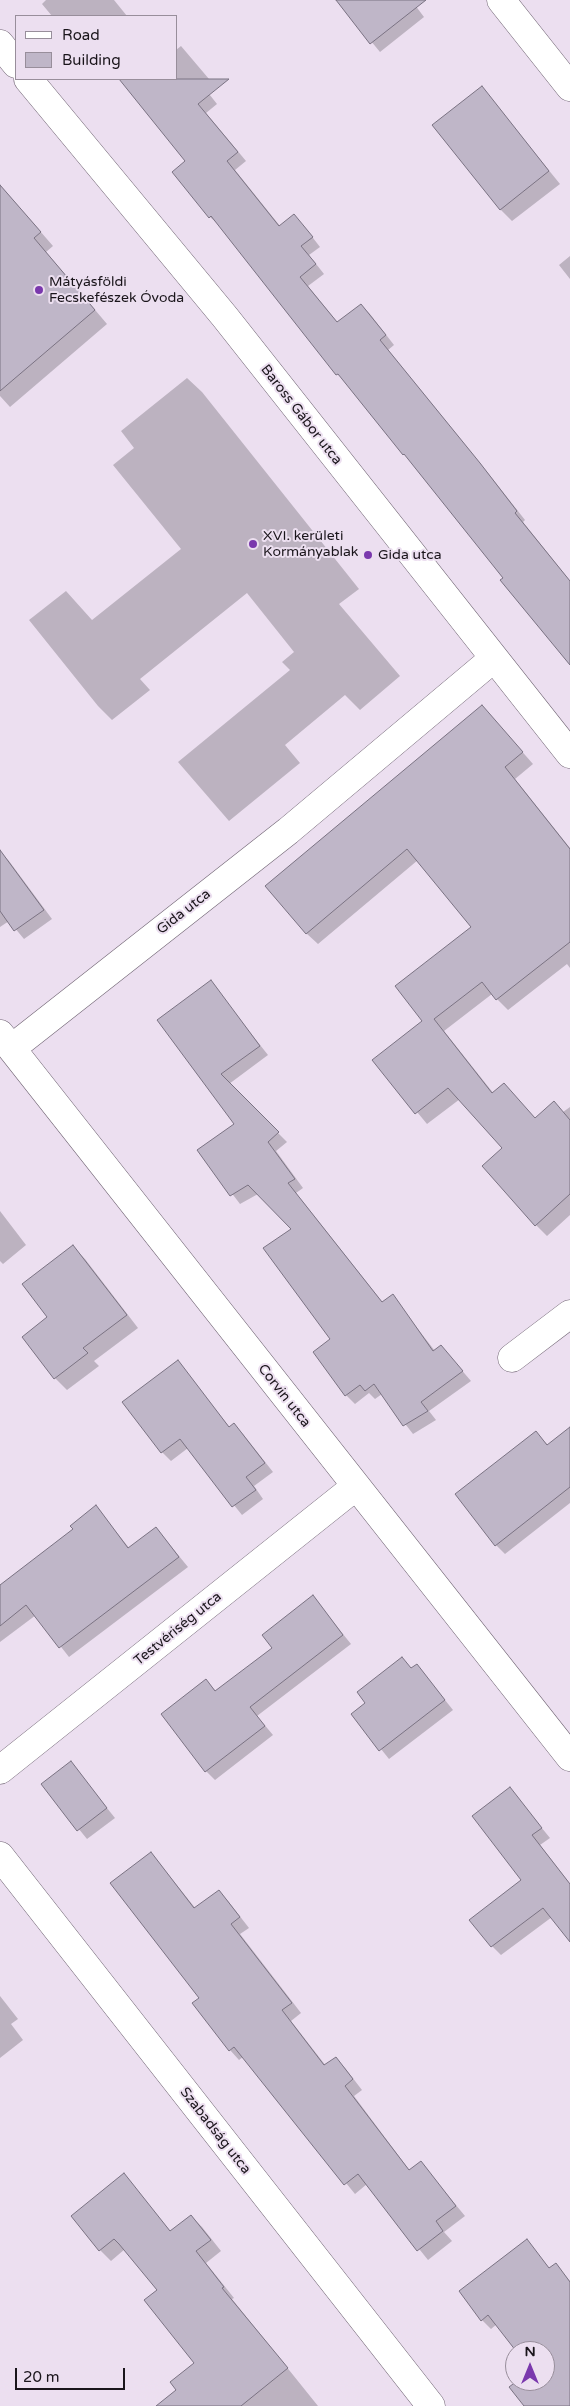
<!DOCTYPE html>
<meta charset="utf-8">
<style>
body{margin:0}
#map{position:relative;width:570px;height:2406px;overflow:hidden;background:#ecdff0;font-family:"Varela Round",sans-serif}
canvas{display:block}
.legend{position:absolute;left:15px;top:15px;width:162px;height:65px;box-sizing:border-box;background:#ecdff0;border:1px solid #988e9b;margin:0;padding:6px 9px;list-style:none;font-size:15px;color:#1a151b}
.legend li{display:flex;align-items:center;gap:10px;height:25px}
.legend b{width:25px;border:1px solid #988e9b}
.north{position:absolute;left:505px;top:2341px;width:50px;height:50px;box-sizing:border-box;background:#ecdff0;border:1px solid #988e9b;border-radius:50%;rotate:0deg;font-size:14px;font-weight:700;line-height:20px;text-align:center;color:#1a151b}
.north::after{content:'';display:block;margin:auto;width:18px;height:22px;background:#7a38ad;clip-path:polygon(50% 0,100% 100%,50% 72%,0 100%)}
.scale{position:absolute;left:15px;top:2368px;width:110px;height:22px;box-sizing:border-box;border:2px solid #1a151b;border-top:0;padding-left:6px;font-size:15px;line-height:18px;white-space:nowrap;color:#1a151b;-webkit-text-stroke:4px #ecdff0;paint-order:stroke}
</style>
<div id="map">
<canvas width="570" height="2406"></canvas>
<ul class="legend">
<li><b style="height:6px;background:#fff"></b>Road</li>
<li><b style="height:14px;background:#bfb6c8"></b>Building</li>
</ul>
<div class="north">N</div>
<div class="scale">20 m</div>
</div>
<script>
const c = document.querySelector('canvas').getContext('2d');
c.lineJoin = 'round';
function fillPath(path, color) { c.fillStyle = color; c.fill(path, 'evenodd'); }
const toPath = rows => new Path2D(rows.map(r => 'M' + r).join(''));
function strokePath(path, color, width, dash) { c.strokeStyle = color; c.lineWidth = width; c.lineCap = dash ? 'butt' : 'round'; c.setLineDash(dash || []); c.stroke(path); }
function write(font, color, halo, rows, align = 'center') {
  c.font = font + ' "Varela Round",sans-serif'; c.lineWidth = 4; c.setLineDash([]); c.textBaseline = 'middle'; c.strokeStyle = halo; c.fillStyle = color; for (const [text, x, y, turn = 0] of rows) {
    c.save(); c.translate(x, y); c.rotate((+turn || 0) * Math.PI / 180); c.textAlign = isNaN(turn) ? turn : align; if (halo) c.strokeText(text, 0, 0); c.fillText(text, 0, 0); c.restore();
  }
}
fillPath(toPath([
 [46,0,114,0,127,16,52,16,42,4],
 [337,0,422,0,415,5,424,17,380,52],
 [181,46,209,79,202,85,217,104,206,113,246,161,235,170,280,226,303,225,320,247,309,255,324,274,308,286,338,323,361,305,370,314,394,345,388,350,488,473,525,520,523,522,570,581,570,663,502,581,505,578,412,463,347,382,337,374,219,225,210,217,187,161,121,79,176,79,176,50],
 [482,88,560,184,512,221,500,209],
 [0,185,53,246,46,252,107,324,10,407,0,396],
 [570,256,570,279,559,265],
 [187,378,202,392,359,589,339,604,400,676,360,710,345,695,285,745,300,763,229,821,178,762,290,670,282,662,294,652,247,593,140,679,150,690,112,720,98,706,29,620,66,591,92,620,181,549,113,465,134,448,121,431],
 [482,706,533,764,515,779,570,848,570,968,567,964,508,1010,492,994,444,1031,494,1094,535,1119,563,1112,570,1107,570,1215,547,1236,536,1225,503,1148,460,1099,427,1124,374,1060,424,1021,473,927,418,860,318,944,306,933],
 [0,852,9,861,52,919,24,939,9,921,0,927],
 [210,982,268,1055,229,1084,287,1142,276,1151,303,1188,296,1193,383,1303,392,1296,435,1351,441,1346,471,1381,429,1411,436,1420,413,1434,382,1394,375,1399,369,1393,355,1404,346,1395,332,1340,293,1229,258,1194,240,1204,199,1150,235,1124,159,1020],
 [0,1211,26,1245,3,1264,0,1261],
 [73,1247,85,1259,138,1328,94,1361,99,1366,67,1390,55,1378,49,1317],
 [178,1362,230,1428,234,1425,243,1434,273,1472,254,1486,263,1499,242,1515,188,1448,171,1461,162,1452],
 [570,1428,570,1503,505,1554,496,1545,536,1433,548,1445],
 [96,1507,130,1549,156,1528,188,1567,69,1657,36,1615,0,1642,0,1586,74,1529],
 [313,1597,351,1644,257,1716,273,1735,215,1780,206,1771,206,1681,216,1691,274,1649],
 [417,1665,453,1710,389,1759,353,1714],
 [71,1763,115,1818,87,1839,43,1785],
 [510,1789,550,1838,540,1845,570,1884,570,1938,552,1917,501,1955,492,1946,523,1880],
 [151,1853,196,1909,219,1892,228,1901,249,1928,240,1934,301,2013,291,2021,326,2066,336,2059,345,2068,362,2090,354,2096,410,2171,421,2163,465,2216,444,2232,452,2241,428,2260,367,2184,355,2194,243,2057,239,2060,230,2050,201,1999],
 [0,1996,18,2019,11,2024,23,2040,0,2058],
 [124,2175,171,2232,191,2216,202,2227,221,2251,206,2263,234,2298,232,2299,318,2406,158,2406,178,2390,195,2363,159,2290,125,2249,111,2261,100,2250],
 [527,2241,550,2269,556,2265,570,2281,570,2406,526,2406,519,2381,545,2381,545,2351,517,2351,497,2324,491,2329,482,2320]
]), '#0003');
const building = toPath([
 [336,0,426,0,370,44,336,0],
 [119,79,229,79,198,104,238,152,227,161,279,226,294,214,313,237,301,246,316,264,300,277,337,322,361,304,386,335,380,340,480,463,517,511,515,513,570,581,570,665,500,580,503,578,404,454,403,455,338,374,336,375,211,216,209,218,172,172,185,161,119,79],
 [482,86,549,171,500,210,432,125,482,86],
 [0,185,41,232,34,238,95,310,0,391,0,185],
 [482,705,523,752,505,767,570,849,570,942,496,1000,482,982,434,1019,492,1093,504,1083,535,1118,554,1101,570,1120,570,1194,535,1226,482,1166,502,1148,448,1088,415,1114,372,1060,422,1021,395,986,471,927,407,849,306,934,265,886,482,705],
 [0,850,44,910,14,931,0,911,0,850],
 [211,980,260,1046,221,1074,279,1132,268,1142,295,1179,288,1183,382,1302,393,1294,433,1351,441,1345,463,1371,421,1402,428,1411,403,1426,374,1384,365,1391,360,1385,345,1396,313,1352,330,1339,263,1248,291,1229,248,1185,230,1196,197,1150,234,1124,157,1020,211,980],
 [73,1245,127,1315,83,1348,88,1353,54,1379,22,1337,47,1317,22,1284,73,1245],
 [178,1360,229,1427,234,1423,265,1463,246,1477,256,1490,232,1507,180,1439,161,1453,122,1402,178,1360],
 [570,1427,570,1487,495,1546,455,1494,536,1431,547,1445,570,1427],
 [96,1505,128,1548,156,1527,179,1557,59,1648,26,1605,0,1626,0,1585,73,1529,70,1526,96,1505],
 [313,1595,343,1635,250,1707,265,1726,205,1772,161,1714,206,1679,215,1691,272,1648,262,1635,313,1595],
 [402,1657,411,1668,417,1664,445,1700,379,1751,351,1714,365,1703,357,1692,402,1657],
 [71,1761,107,1808,77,1831,41,1784,71,1761],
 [510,1787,542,1828,532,1835,570,1884,570,1942,543,1908,491,1947,469,1920,521,1880,472,1816,510,1787],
 [151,1852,194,1908,219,1890,240,1917,231,1924,292,2003,282,2010,324,2065,336,2057,353,2079,345,2086,409,2170,421,2161,456,2206,436,2221,443,2231,417,2251,358,2174,344,2185,234,2047,229,2051,192,2003,199,1998,110,1883,151,1852],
 [124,2173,170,2231,191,2215,211,2240,196,2251,224,2287,222,2288,288,2368,241,2406,156,2406,176,2390,170,2382,194,2363,144,2300,157,2290,119,2244,114,2239,99,2251,71,2216,124,2173],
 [527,2239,549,2268,556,2263,570,2282,570,2406,524,2406,509,2387,517,2381,545,2381,545,2351,516,2351,488,2315,481,2321,459,2291,527,2239]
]);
fillPath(building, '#bfb6c8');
strokePath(building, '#7a7282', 1);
const street = toPath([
 [501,0,570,87],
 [0,1034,570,1757],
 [12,1048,288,831,493,659],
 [512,1358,570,1314],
 [0,1770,355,1487],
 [0,1856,431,2406]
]);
const secondary = toPath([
 [0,44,16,64],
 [28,79,225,317,570,754]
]);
strokePath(street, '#6f6372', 29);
strokePath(secondary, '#6f6372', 29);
strokePath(street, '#fff', 28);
strokePath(secondary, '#fff', 28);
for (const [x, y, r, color] of [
 [39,290,5,"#7a38ad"],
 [253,544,5,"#7a38ad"],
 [368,555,5,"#7a38ad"]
]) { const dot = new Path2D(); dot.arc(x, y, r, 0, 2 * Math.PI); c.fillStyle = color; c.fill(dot); strokePath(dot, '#ecdff0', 2); }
write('14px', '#1a151b', '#ecdff0', [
 ["Mátyásföldi",49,282],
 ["Fecskefészek Óvoda",49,298],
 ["XVI. kerületi",263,536],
 ["Kormányablak",263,552],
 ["Gida utca",378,555]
], 'left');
write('14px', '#1a151b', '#ecdff0', [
 ["Baross Gábor utca",301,415,52],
 ["Gida utca",184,912,-38],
 ["Corvin utca",284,1396,52],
 ["Testvériség utca",178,1629,-39],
 ["Szabadság utca",215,2131,52]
]);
</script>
